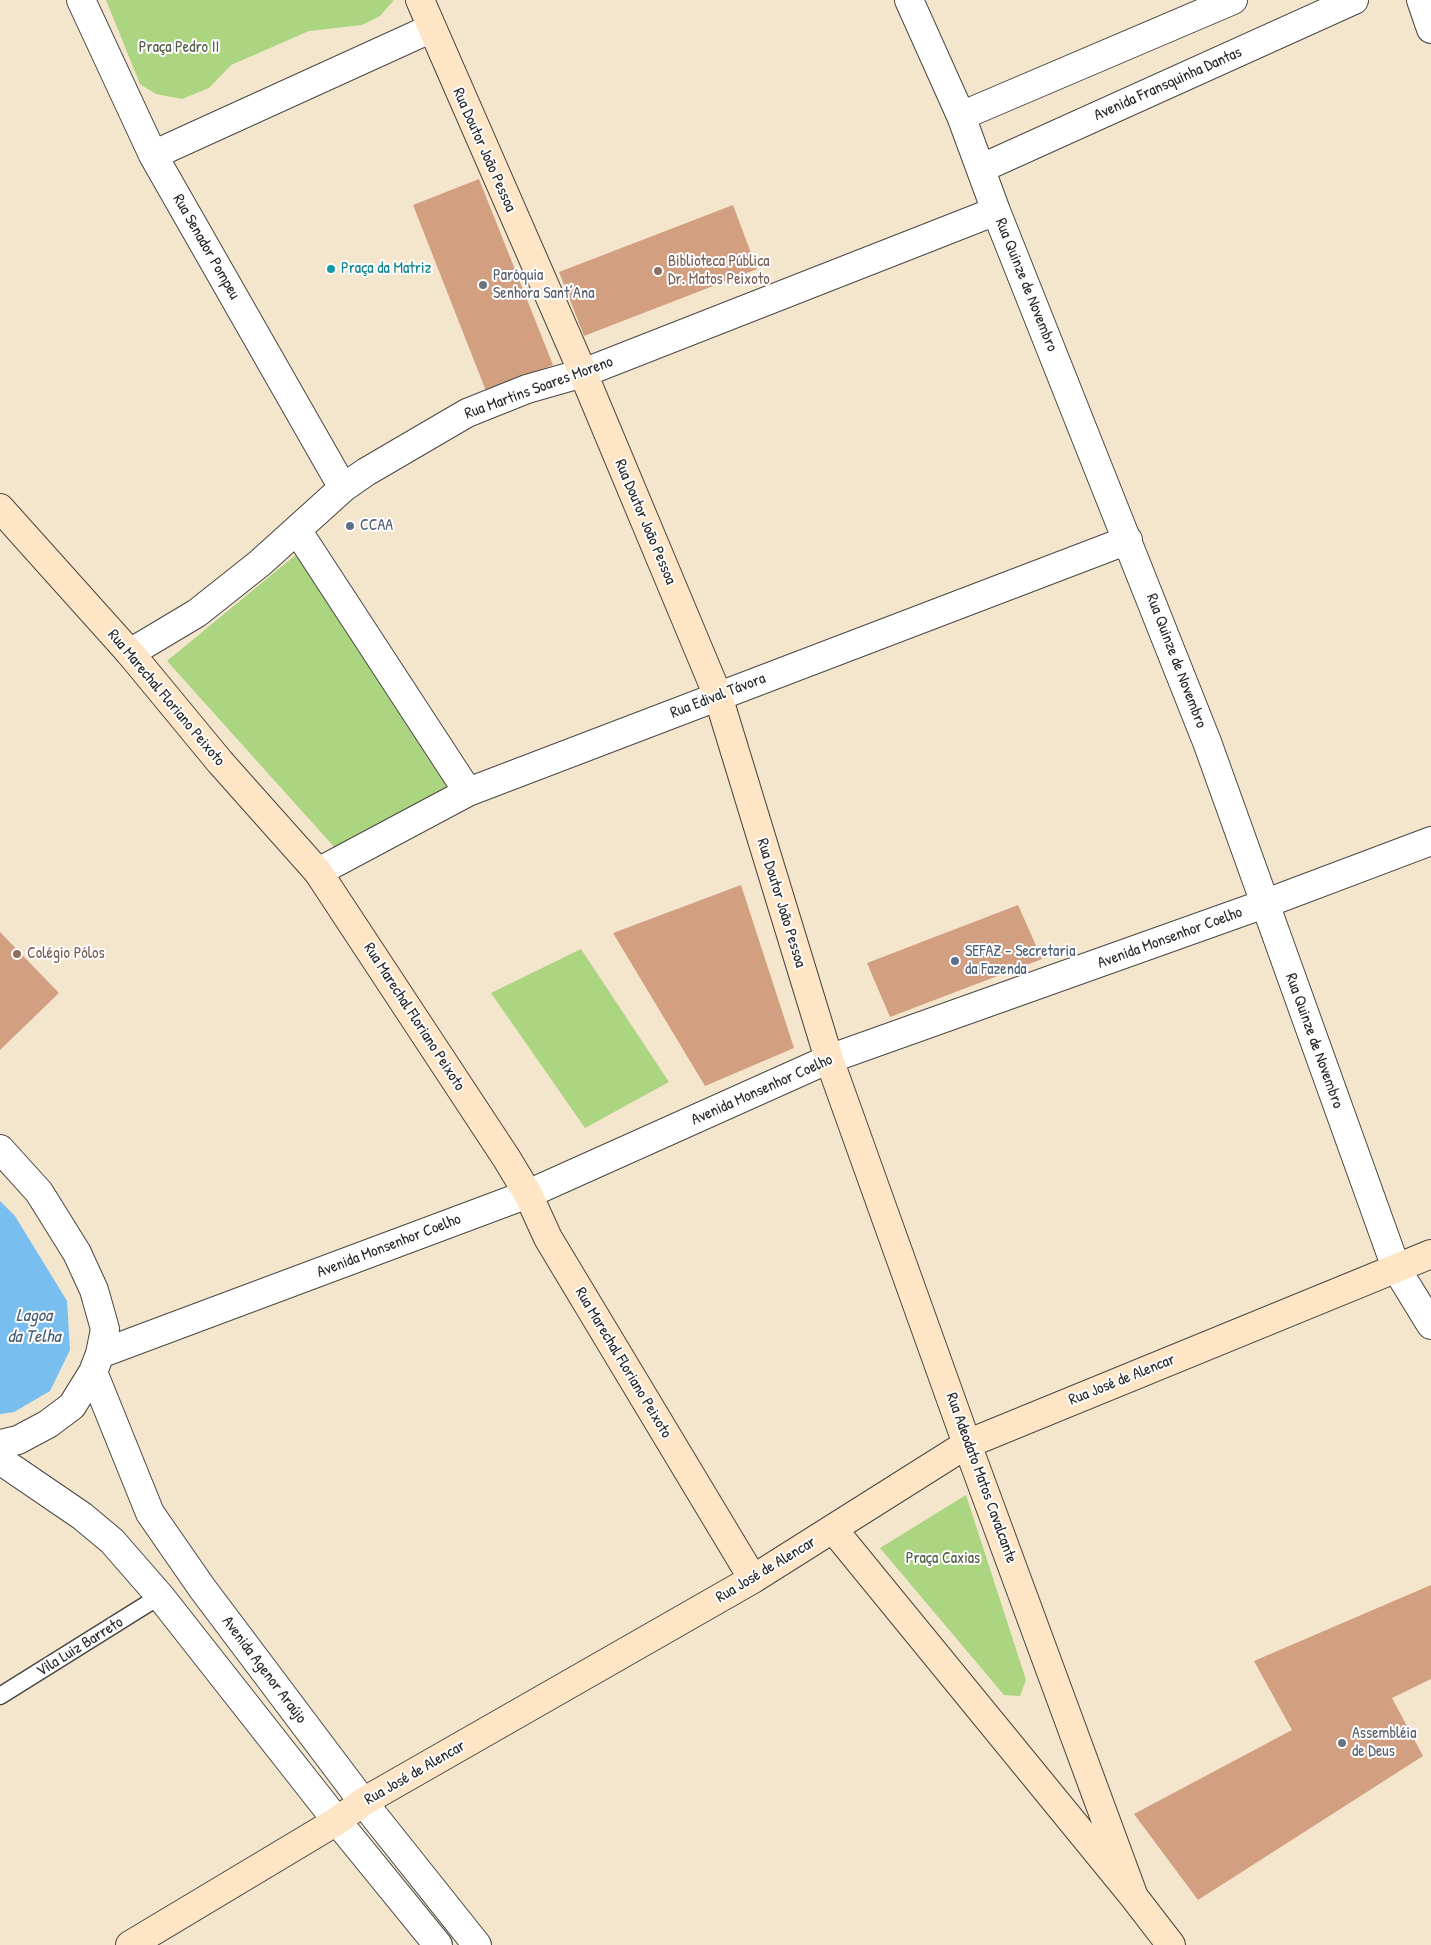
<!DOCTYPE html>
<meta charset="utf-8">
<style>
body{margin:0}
canvas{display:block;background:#f4e5cd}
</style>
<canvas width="1431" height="1945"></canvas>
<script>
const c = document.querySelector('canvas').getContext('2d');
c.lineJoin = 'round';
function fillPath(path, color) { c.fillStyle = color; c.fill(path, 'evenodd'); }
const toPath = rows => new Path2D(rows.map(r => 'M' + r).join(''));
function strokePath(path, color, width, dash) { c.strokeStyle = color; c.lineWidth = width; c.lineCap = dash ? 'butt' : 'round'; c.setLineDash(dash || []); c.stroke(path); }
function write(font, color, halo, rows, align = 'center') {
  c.font = font + ' "Patrick Hand",sans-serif'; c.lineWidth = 4; c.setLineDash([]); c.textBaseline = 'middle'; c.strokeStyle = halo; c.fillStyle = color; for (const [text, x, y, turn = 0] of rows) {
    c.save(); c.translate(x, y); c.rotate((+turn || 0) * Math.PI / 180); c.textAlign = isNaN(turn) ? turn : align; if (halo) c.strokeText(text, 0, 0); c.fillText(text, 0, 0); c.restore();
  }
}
fillPath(toPath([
 [106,0,393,0,393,1,380,16,362,25,309,31,231,65,209,88,182,99,156,94,140,84],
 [298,553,452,784,336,849,167,661],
 [581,949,669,1082,585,1128,491,993],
 [966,1495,1026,1680,1020,1696,1004,1695,880,1548]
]), '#abd581');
fillPath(toPath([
 [0,1201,15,1216,67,1301,70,1350,50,1391,14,1412,0,1414]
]), '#78beef');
fillPath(toPath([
 [479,179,553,365,486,391,413,205],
 [733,205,757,269,584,336,559,272],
 [741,885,794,1048,705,1086,613,933],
 [1018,905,1042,959,890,1017,867,963],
 [0,932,59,993,0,1050],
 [1431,1585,1431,1679,1392,1698,1423,1756,1198,1900,1134,1814,1292,1730,1254,1661]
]), '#d39f81');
const service = toPath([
 [0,1696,160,1596]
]);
const minor = toPath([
 [81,0,153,155,343,488],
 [909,0,961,116,996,211,1207,742,1396,1268,1431,1325],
 [1421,0,1431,29],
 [961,116,1233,0],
 [153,155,432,28],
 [982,168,1354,0],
 [297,530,468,792],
 [130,653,197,613,260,563,343,488,366,472,467,413,527,389,583,373,996,211],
 [318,872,468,792,1128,540],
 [100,1354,528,1194,829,1059,1264,904,1431,841]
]);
const tertiary = toPath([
 [0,1149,39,1192,77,1253,94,1290,105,1329,100,1354,93,1372,72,1406,48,1424,18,1440,0,1444],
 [93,1372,150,1513,202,1588,363,1802,477,1945],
 [0,1460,82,1516,112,1541,160,1596,337,1821,438,1945]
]);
const secondary = toPath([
 [420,0,583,373,718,696,829,1059,967,1444,1134,1897],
 [0,508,130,653,220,762,318,872,507,1159,528,1194,548,1238,753,1579],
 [833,1529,1134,1897,1171,1945],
 [130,1945,337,1821,363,1802,753,1579,967,1444,1431,1254]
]);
strokePath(service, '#494743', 19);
strokePath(minor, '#494743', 30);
strokePath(tertiary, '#494743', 30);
strokePath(secondary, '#494743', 30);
strokePath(service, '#fff', 16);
strokePath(minor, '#fff', 28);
strokePath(tertiary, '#fff', 28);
strokePath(secondary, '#fee5c5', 28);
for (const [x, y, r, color] of [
 [331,269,5,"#0f9aa8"],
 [658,271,5,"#8d6e63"],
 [483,285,5,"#6b7280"],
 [350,526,5,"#5c6f8a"],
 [17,954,5,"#8d6e63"],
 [955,961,5,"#5c6f8a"],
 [1342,1743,5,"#6b7280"]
]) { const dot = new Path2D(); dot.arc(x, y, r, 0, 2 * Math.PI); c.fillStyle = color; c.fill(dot); strokePath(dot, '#fff', 2); }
write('16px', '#515e45', '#fff', [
 ["Praça Pedro II",179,48],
 ["Praça Caxias",943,1559]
]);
write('16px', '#2b2b2b', '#fff', [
 ["Avenida Fransquinha Dantas",1168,84,-24],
 ["Rua Doutor João Pessoa",484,150,66],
 ["Rua Senador Pompeu",206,247,60],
 ["Rua Quinze de Novembro",1026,285,68],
 ["Rua Martins Soares Moreno",539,388,-20],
 ["Rua Doutor João Pessoa",645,522,67],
 ["Rua Quinze de Novembro",1176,661,69],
 ["Rua Edival Távora",718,696,-21],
 ["Rua Marechal Floriano Peixoto",166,698,50],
 ["Rua Doutor João Pessoa",781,903,73],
 ["Avenida Monsenhor Coelho",1170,938,-20],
 ["Rua Marechal Floriano Peixoto",414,1017,57],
 ["Rua Quinze de Novembro",1314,1041,70],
 ["Avenida Monsenhor Coelho",762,1090,-24],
 ["Avenida Monsenhor Coelho",389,1246,-21],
 ["Rua Marechal Floriano Peixoto",623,1363,59],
 ["Rua José de Alencar",1122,1380,-22],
 ["Rua Adeodato Matos Cavalcante",981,1478,70],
 ["Rua José de Alencar",766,1570,-31],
 ["Vila Luiz Barreto",80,1647,-32],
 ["Avenida Agenor Araújo",264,1670,53],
 ["Rua José de Alencar",415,1773,-30]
]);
write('16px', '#785e54', '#fff', [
 ["Biblioteca Pública",668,262],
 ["Dr. Matos Peixoto",668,280],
 ["Colégio Pólos",27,954]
], 'left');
write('16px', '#0d838f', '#fff', [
 ["Praça da Matriz",341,269]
], 'left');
write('16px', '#5b616d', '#fff', [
 ["Paróquia",493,276],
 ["Senhora Sant’Ana",493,294],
 ["Assembléia",1352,1734],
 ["de Deus",1352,1752]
], 'left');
write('16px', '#4e5e75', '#fff', [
 ["CCAA",360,526],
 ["SEFAZ - Secretaria",965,952],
 ["da Fazenda",965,970]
], 'left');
write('italic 18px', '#465e70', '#fff', [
 ["Lagoa",34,1316],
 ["da Telha",34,1337]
]);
</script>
